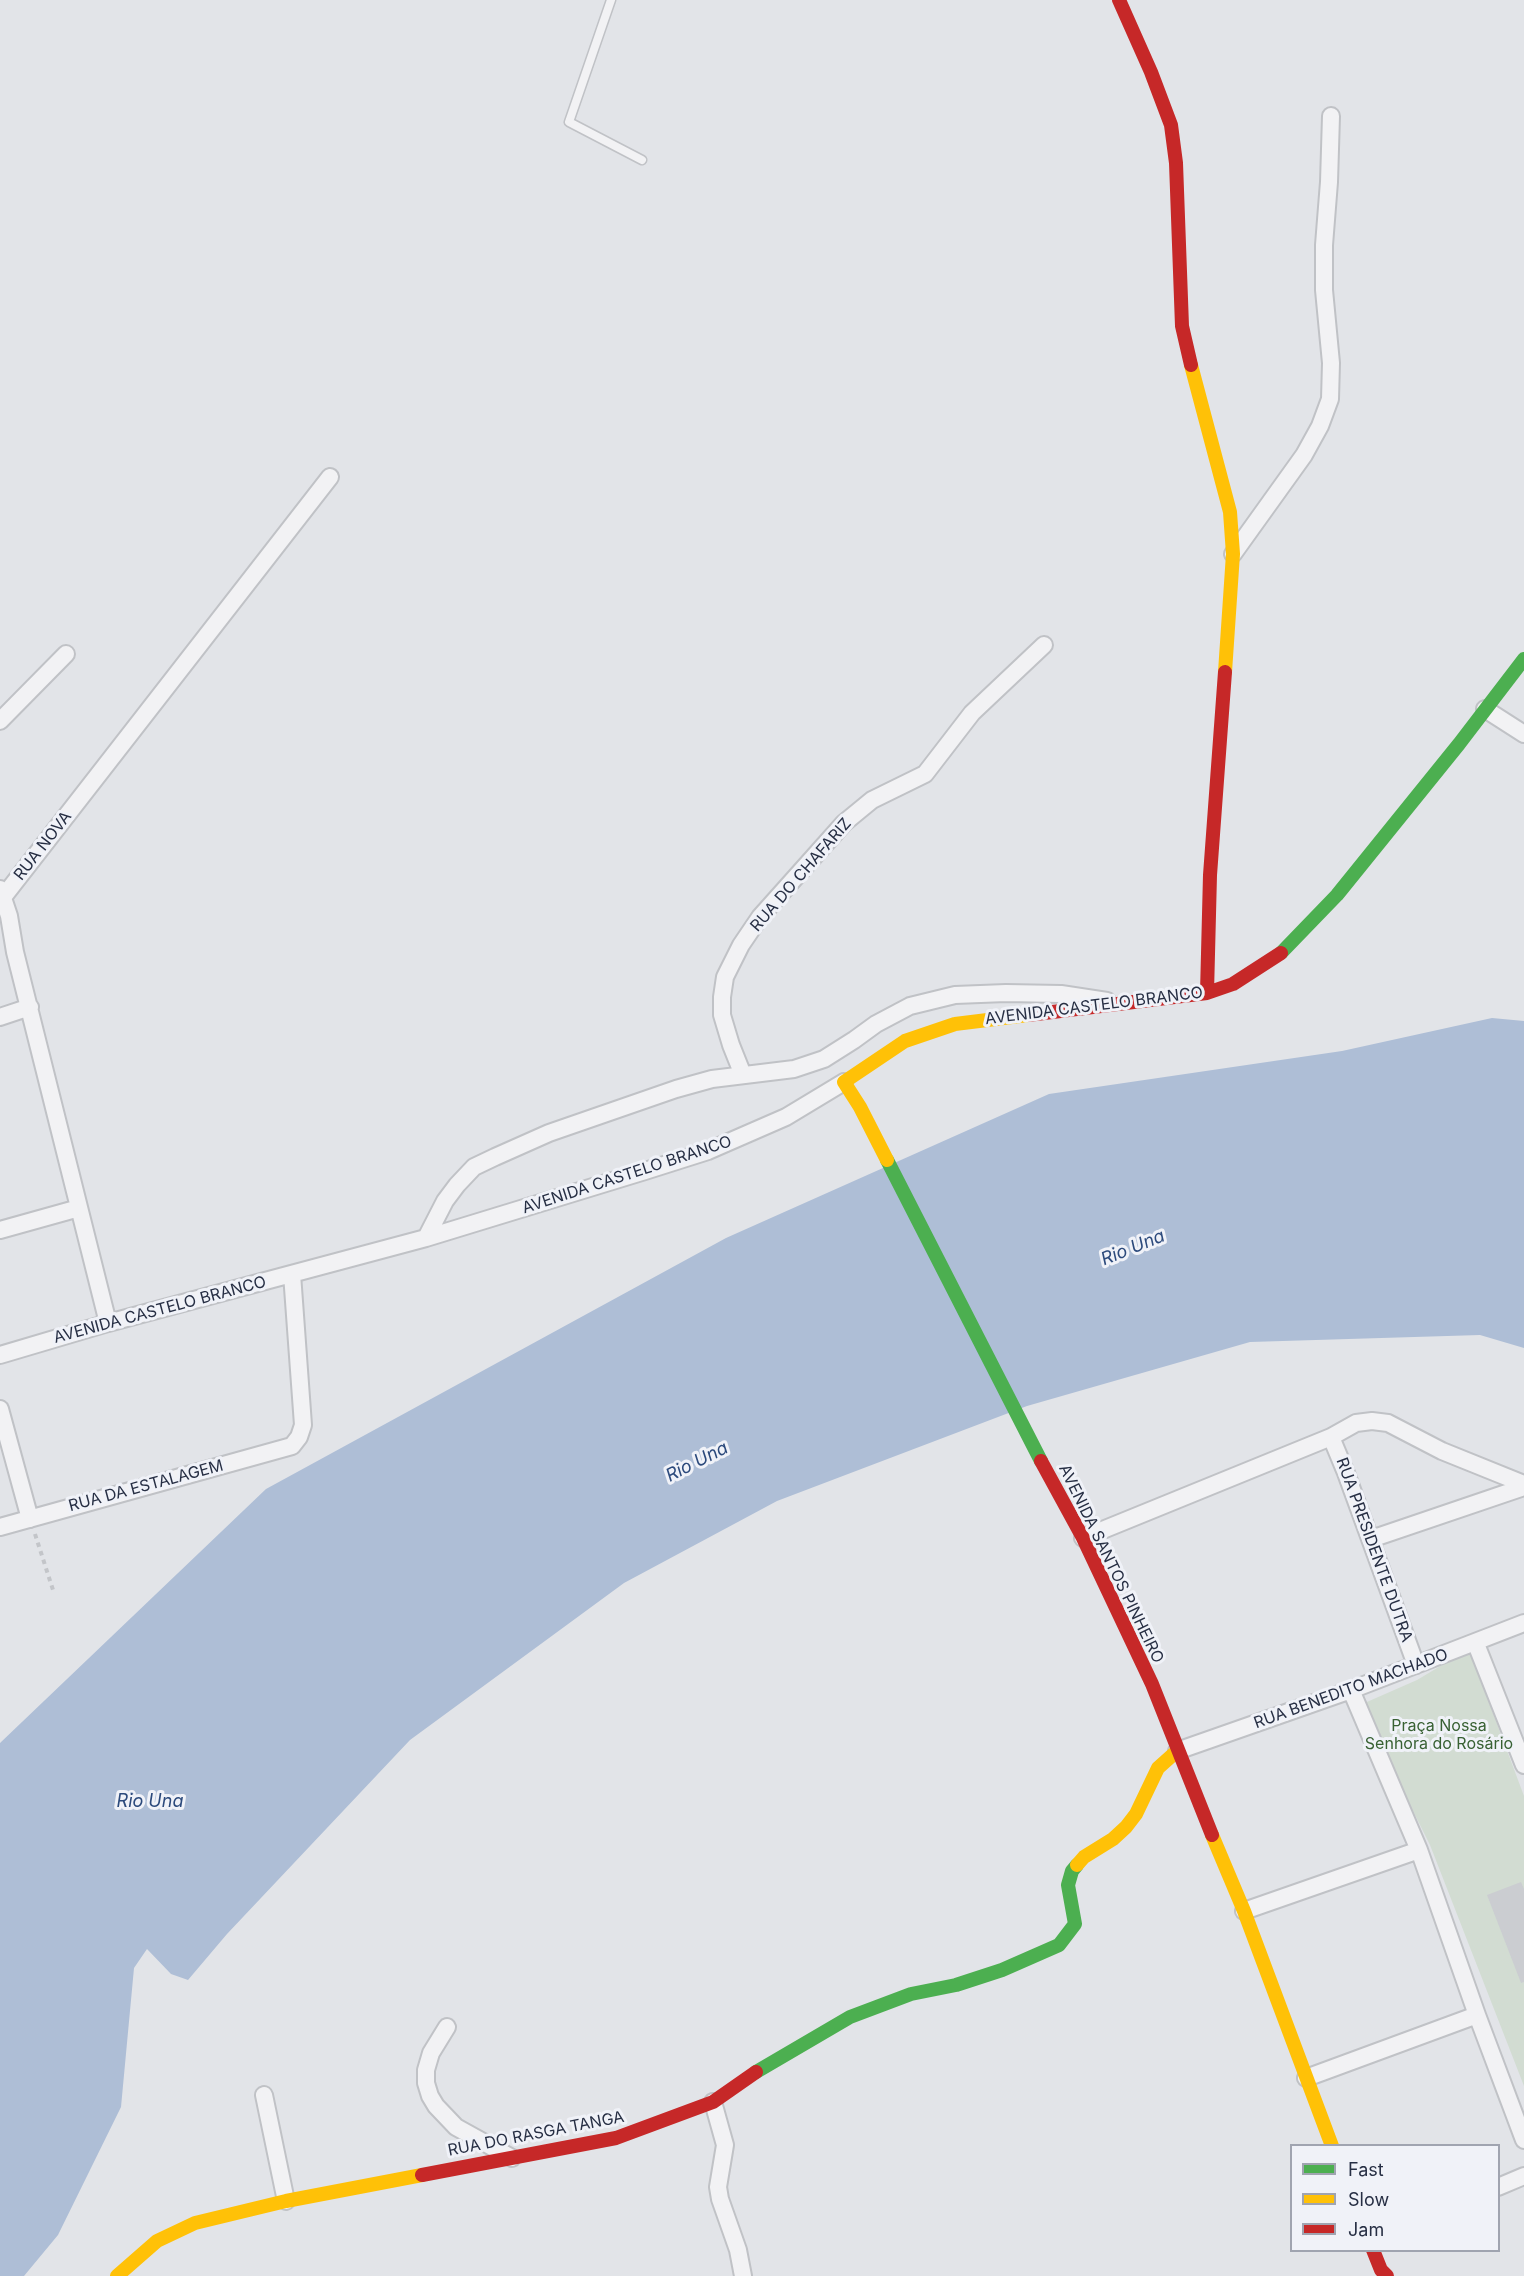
<!DOCTYPE html>
<meta charset="utf-8">
<style>
body{margin:0}
#map{position:relative;width:1524px;height:2276px;overflow:hidden;background:#e2e4e8;font-family:Inter,sans-serif}
canvas{display:block}
.legend{position:absolute;left:1290px;top:2144px;width:210px;height:108px;box-sizing:border-box;background:#f0f2f8;border:2px solid #a0a4b0;margin:0;padding:8px 10px;list-style:none;font-size:18px;color:#272f44}
.legend li{display:flex;align-items:center;gap:12px;height:30px}
.legend b{width:30px;border:2px solid #a0a4b0}
</style>
<div id="map">
<canvas width="1524" height="2276"></canvas>
<ul class="legend">
<li><b style="height:8px;background:#4caf50"></b>Fast</li>
<li><b style="height:8px;background:#ffc107"></b>Slow</li>
<li><b style="height:8px;background:#c62828"></b>Jam</li>
</ul>
</div>
<script>
const c = document.querySelector('canvas').getContext('2d');
c.lineJoin = 'round';
function fillPath(path, color) { c.fillStyle = color; c.fill(path, 'evenodd'); }
const toPath = rows => new Path2D(rows.map(r => 'M' + r).join(''));
function strokePath(path, color, width, dash) { c.strokeStyle = color; c.lineWidth = width; c.lineCap = dash ? 'butt' : 'round'; c.setLineDash(dash || []); c.stroke(path); }
function write(font, color, halo, rows, align = 'center') {
  c.font = font + ' Inter,sans-serif'; c.lineWidth = 6; c.setLineDash([]); c.textBaseline = 'middle'; c.strokeStyle = halo; c.fillStyle = color; for (const [text, x, y, turn = 0] of rows) {
    c.save(); c.translate(x, y); c.rotate((+turn || 0) * Math.PI / 180); c.textAlign = isNaN(turn) ? turn : align; if (halo) c.strokeText(text, 0, 0); c.fillText(text, 0, 0); c.restore();
  }
}
fillPath(toPath([
 [1469,1649,1524,1796,1524,2086,1430,1845,1360,1705,1417,1680]
]), '#d2dcd2');
fillPath(toPath([
 [1492,1018,1524,1021,1524,1348,1480,1335,1250,1342,1027,1406,777,1501,624,1583,410,1740,227,1934,188,1980,171,1974,147,1949,134,1968,121,2107,58,2235,24,2276,0,2276,0,1743,266,1489,726,1238,1049,1094,1342,1051]
]), '#aebed6');
fillPath(toPath([
 [1521,1882,1524,1889,1524,1982,1521,1983,1487,1895]
]), '#cbcdd1');
const lane = toPath([
 [611,0,569,122,642,160]
]);
const street = toPath([
 [1233,554,1304,455,1320,426,1330,399,1331,363,1324,290,1324,245,1329,182,1331,116],
 [1485,709,1524,734],
 [0,721,66,654],
 [0,889,9,916,15,952,108,1323],
 [4,896,330,477],
 [0,1017,30,1007],
 [743,1075,731,1045,722,1015,722,997,725,977,741,945,760,917,844,823,872,800,925,774,972,713,1044,645],
 [0,1230,79,1208],
 [426,1238,445,1201,457,1185,474,1167,495,1157,549,1133,676,1089,712,1079,794,1069,824,1059,854,1040,876,1024,910,1006,955,995,1006,993,1061,994,1107,1001],
 [0,1355,108,1323,426,1238,645,1171,708,1151,786,1117,844,1082],
 [0,1409,30,1519],
 [1331,1437,1356,1423,1372,1421,1388,1423,1442,1451,1524,1484],
 [0,1527,292,1446,299,1437,303,1425,292,1274],
 [1083,1538,1331,1437,1346,1473,1416,1665],
 [1371,1539,1524,1487],
 [1476,1644,1524,1765],
 [1351,1690,1419,1850,1477,2015,1524,2140],
 [1177,1751,1351,1690,1524,1623],
 [1244,1911,1419,1850],
 [447,2027,431,2053,426,2070,426,2083,430,2096,436,2106,456,2127,512,2158],
 [1306,2078,1477,2015],
 [264,2095,286,2201],
 [713,2102,725,2145,718,2187,720,2199,738,2250,743,2276],
 [1498,2187,1524,2176]
]);
strokePath(lane, '#c0c2c6', 11);
strokePath(street, '#c0c2c6', 20);
strokePath(toPath([
 [35,1534,53,1590]
]), '#c3c5c9', 4, [4.5, 4.5]);
strokePath(lane, '#f2f2f4', 8);
strokePath(street, '#f2f2f4', 16);
strokePath(toPath([
 [1281,953,1337,895,1459,744,1524,659],
 [887,1160,1041,1461],
 [756,2072,850,2017,911,1994,956,1985,1002,1970,1059,1945,1075,1924,1068,1885,1072,1871,1077,1865]
]), '#4caf50', 14);
strokePath(toPath([
 [1191,365,1230,512,1233,554,1225,672],
 [887,1160,860,1107,844,1082,905,1041,955,1024,1028,1015],
 [1212,1835,1244,1911,1332,2146],
 [1077,1865,1084,1857,1113,1839,1126,1827,1136,1814,1158,1768,1177,1751],
 [117,2276,157,2241,195,2223,286,2201,422,2175]
]), '#ffc107', 14);
strokePath(toPath([
 [1119,0,1151,72,1171,125,1176,163,1182,326,1191,365],
 [1207,993,1210,875,1225,672],
 [1028,1015,1207,993,1233,984,1281,953],
 [1041,1461,1083,1538,1152,1684,1212,1835],
 [422,2175,616,2138,713,2102,756,2072],
 [1373,2250,1381,2270,1387,2276]
]), '#c62828', 14);
write('16px', '#272f44', '#f0f2f8', [
 ["RUA NOVA",43,846,-52],
 ["RUA DO CHAFARIZ",801,875,-49],
 ["AVENIDA CASTELO BRANCO",1094,1006,-7],
 ["AVENIDA CASTELO BRANCO",627,1175,-18],
 ["AVENIDA CASTELO BRANCO",160,1310,-15],
 ["RUA DA ESTALAGEM",146,1486,-15],
 ["RUA PRESIDENTE DUTRA",1374,1550,70],
 ["AVENIDA SANTOS PINHEIRO",1111,1564,64],
 ["RUA BENEDITO MACHADO",1351,1689,-20],
 ["RUA DO RASGA TANGA",536,2134,-11]
]);
write('16px', '#386133', '#f0f2f8', [
 ["Praça Nossa",1439,1726],
 ["Senhora do Rosário",1439,1744]
]);
write('italic 18px', '#2c4a7c', '#f0f2f8', [
 ["Rio Una",1133,1248,-22],
 ["Rio Una",697,1462,-27],
 ["Rio Una",150,1802]
]);
</script>
